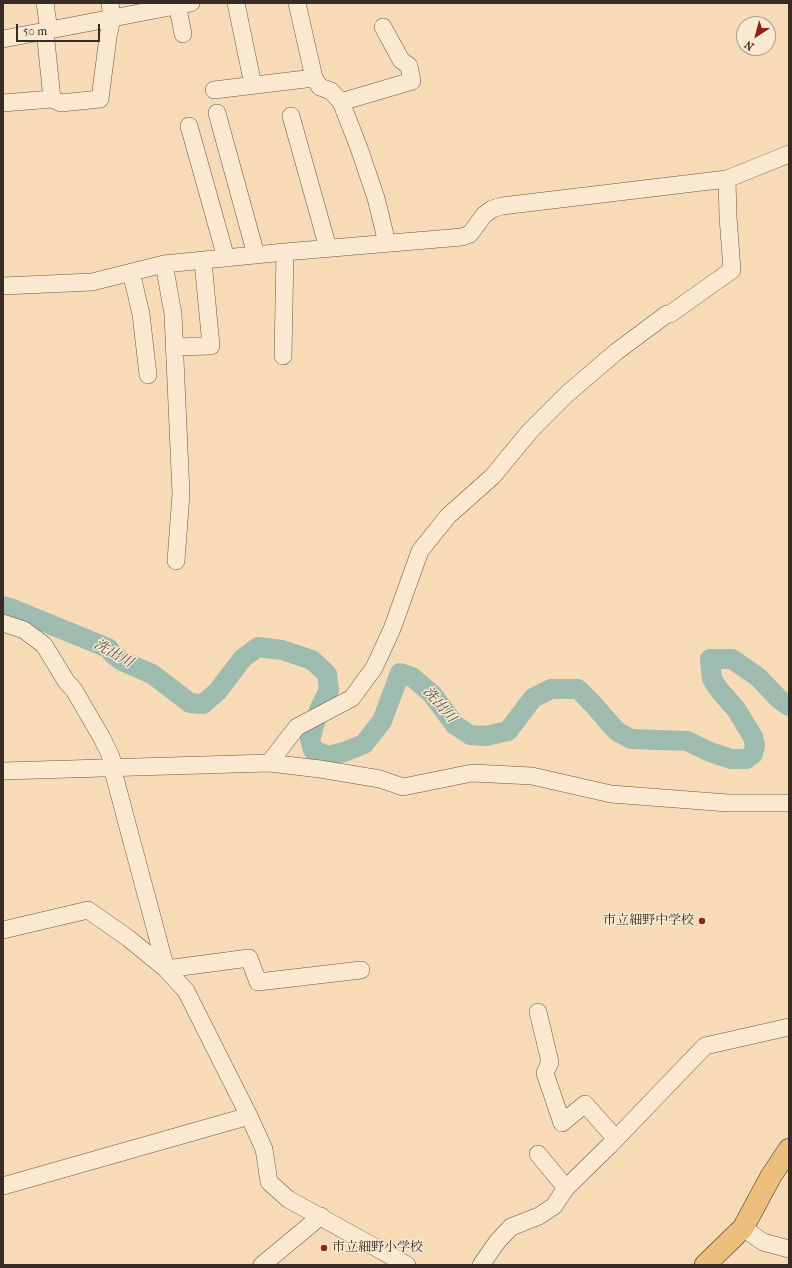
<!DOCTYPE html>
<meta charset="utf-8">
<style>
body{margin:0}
#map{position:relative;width:792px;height:1268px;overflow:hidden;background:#f7dbb6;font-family:"IM FELL French Canon",serif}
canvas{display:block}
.frame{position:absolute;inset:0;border:4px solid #372b24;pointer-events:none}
.north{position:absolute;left:736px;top:16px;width:40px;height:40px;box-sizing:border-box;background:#fae8d0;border:1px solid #ac9c8b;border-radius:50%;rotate:216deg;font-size:11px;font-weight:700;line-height:16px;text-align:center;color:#372b24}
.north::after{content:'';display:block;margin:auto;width:14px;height:18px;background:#8f2418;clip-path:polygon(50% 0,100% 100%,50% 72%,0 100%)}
.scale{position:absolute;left:16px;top:24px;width:84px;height:18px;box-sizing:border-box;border:2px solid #372b24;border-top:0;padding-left:5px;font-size:12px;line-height:14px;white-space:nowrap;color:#372b24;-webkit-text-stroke:3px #fae8d0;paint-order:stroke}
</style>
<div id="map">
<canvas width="792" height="1268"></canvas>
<div class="frame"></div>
<div class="north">N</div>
<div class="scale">50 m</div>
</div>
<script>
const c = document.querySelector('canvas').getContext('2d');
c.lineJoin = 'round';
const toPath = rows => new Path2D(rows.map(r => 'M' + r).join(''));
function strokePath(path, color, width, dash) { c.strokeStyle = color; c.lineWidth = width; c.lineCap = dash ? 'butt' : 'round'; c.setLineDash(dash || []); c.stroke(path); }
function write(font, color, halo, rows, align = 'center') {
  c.font = font + ' "IM FELL French Canon","Noto Serif JP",serif'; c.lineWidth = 3; c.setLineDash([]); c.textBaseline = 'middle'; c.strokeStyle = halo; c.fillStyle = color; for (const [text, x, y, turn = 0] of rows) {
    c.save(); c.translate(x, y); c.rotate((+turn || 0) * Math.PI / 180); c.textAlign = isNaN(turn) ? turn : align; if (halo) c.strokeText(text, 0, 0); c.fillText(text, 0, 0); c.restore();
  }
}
strokePath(toPath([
 [3,606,10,608,108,648,114,655,122,661,152,674,190,703,203,704,217,692,243,658,258,647,282,650,312,660,327,674,329,690,319,710,310,739,313,750,328,756,344,752,364,744,382,721,400,673,412,677,432,694,455,725,470,735,486,736,508,731,533,698,551,689,578,689,592,703,611,725,618,732,631,739,687,741,710,752,731,759,746,759,753,754,755,745,753,737,736,709,720,691,712,679,710,659,732,659,758,677,779,699,789,706]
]), '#9dbbae', 20);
const minor = toPath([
 [45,3,49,30],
 [177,3,183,34],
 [236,3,253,85],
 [297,3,314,78,320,87,331,91,341,102,359,148,376,198,387,243],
 [45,31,191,3],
 [3,39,45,31,52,99],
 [214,90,314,78],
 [341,102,412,81,409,66,401,60,383,27],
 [3,103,52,99,61,103,100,99,108,37,112,18,110,3],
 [217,113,256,255],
 [291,116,328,248],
 [189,126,226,258],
 [164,264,173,314,181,494,176,561],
 [131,272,141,314,148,375],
 [3,286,92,282,164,264,285,252,462,237,470,234,484,215,492,209,502,206,727,179,789,154],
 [174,347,211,346,203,261],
 [283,356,285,252],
 [3,623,24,630,44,645,66,681,74,690,102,738,111,757,114,767,113,771,166,969],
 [269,763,320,769,380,779,403,787,472,773,532,776,611,794,728,803,789,803],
 [3,771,269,763,297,727,352,698,374,668,392,629,420,551,448,516,493,476,530,431,567,394,616,352,667,314,670,314,732,270,728,217,727,179],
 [3,930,88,910,128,938,166,969,186,991,249,1116,264,1149,269,1182,288,1199,407,1265],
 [166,969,249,958,258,982,361,970],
 [538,1012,550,1062,545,1073,562,1123,585,1104,616,1139],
 [538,1154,566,1188],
 [3,1186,249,1116],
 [743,1228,763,1242,789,1249],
 [262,1265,321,1216],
 [481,1265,497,1242,511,1227,539,1216,554,1206,566,1188,609,1146,705,1046,789,1027]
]);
const major = toPath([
 [705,1265,743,1228,771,1176,789,1149]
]);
strokePath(minor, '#675748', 18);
strokePath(major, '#372b24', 22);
strokePath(minor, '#fae8d0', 17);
strokePath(major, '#ecbe7b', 21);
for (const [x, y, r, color] of [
 [702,921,4,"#8f2418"],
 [324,1248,4,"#8f2418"]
]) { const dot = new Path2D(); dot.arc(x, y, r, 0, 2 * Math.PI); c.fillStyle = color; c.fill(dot); strokePath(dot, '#fae8d0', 1.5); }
write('13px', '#372b24', '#fae8d0', [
 ["市立細野中学校",694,921],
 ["市立細野小学校",332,1248,"left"]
], 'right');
write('italic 14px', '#504f46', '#fae8d0', [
 ["洗出川",113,654,29],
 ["洗出川",439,705,49]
]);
</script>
